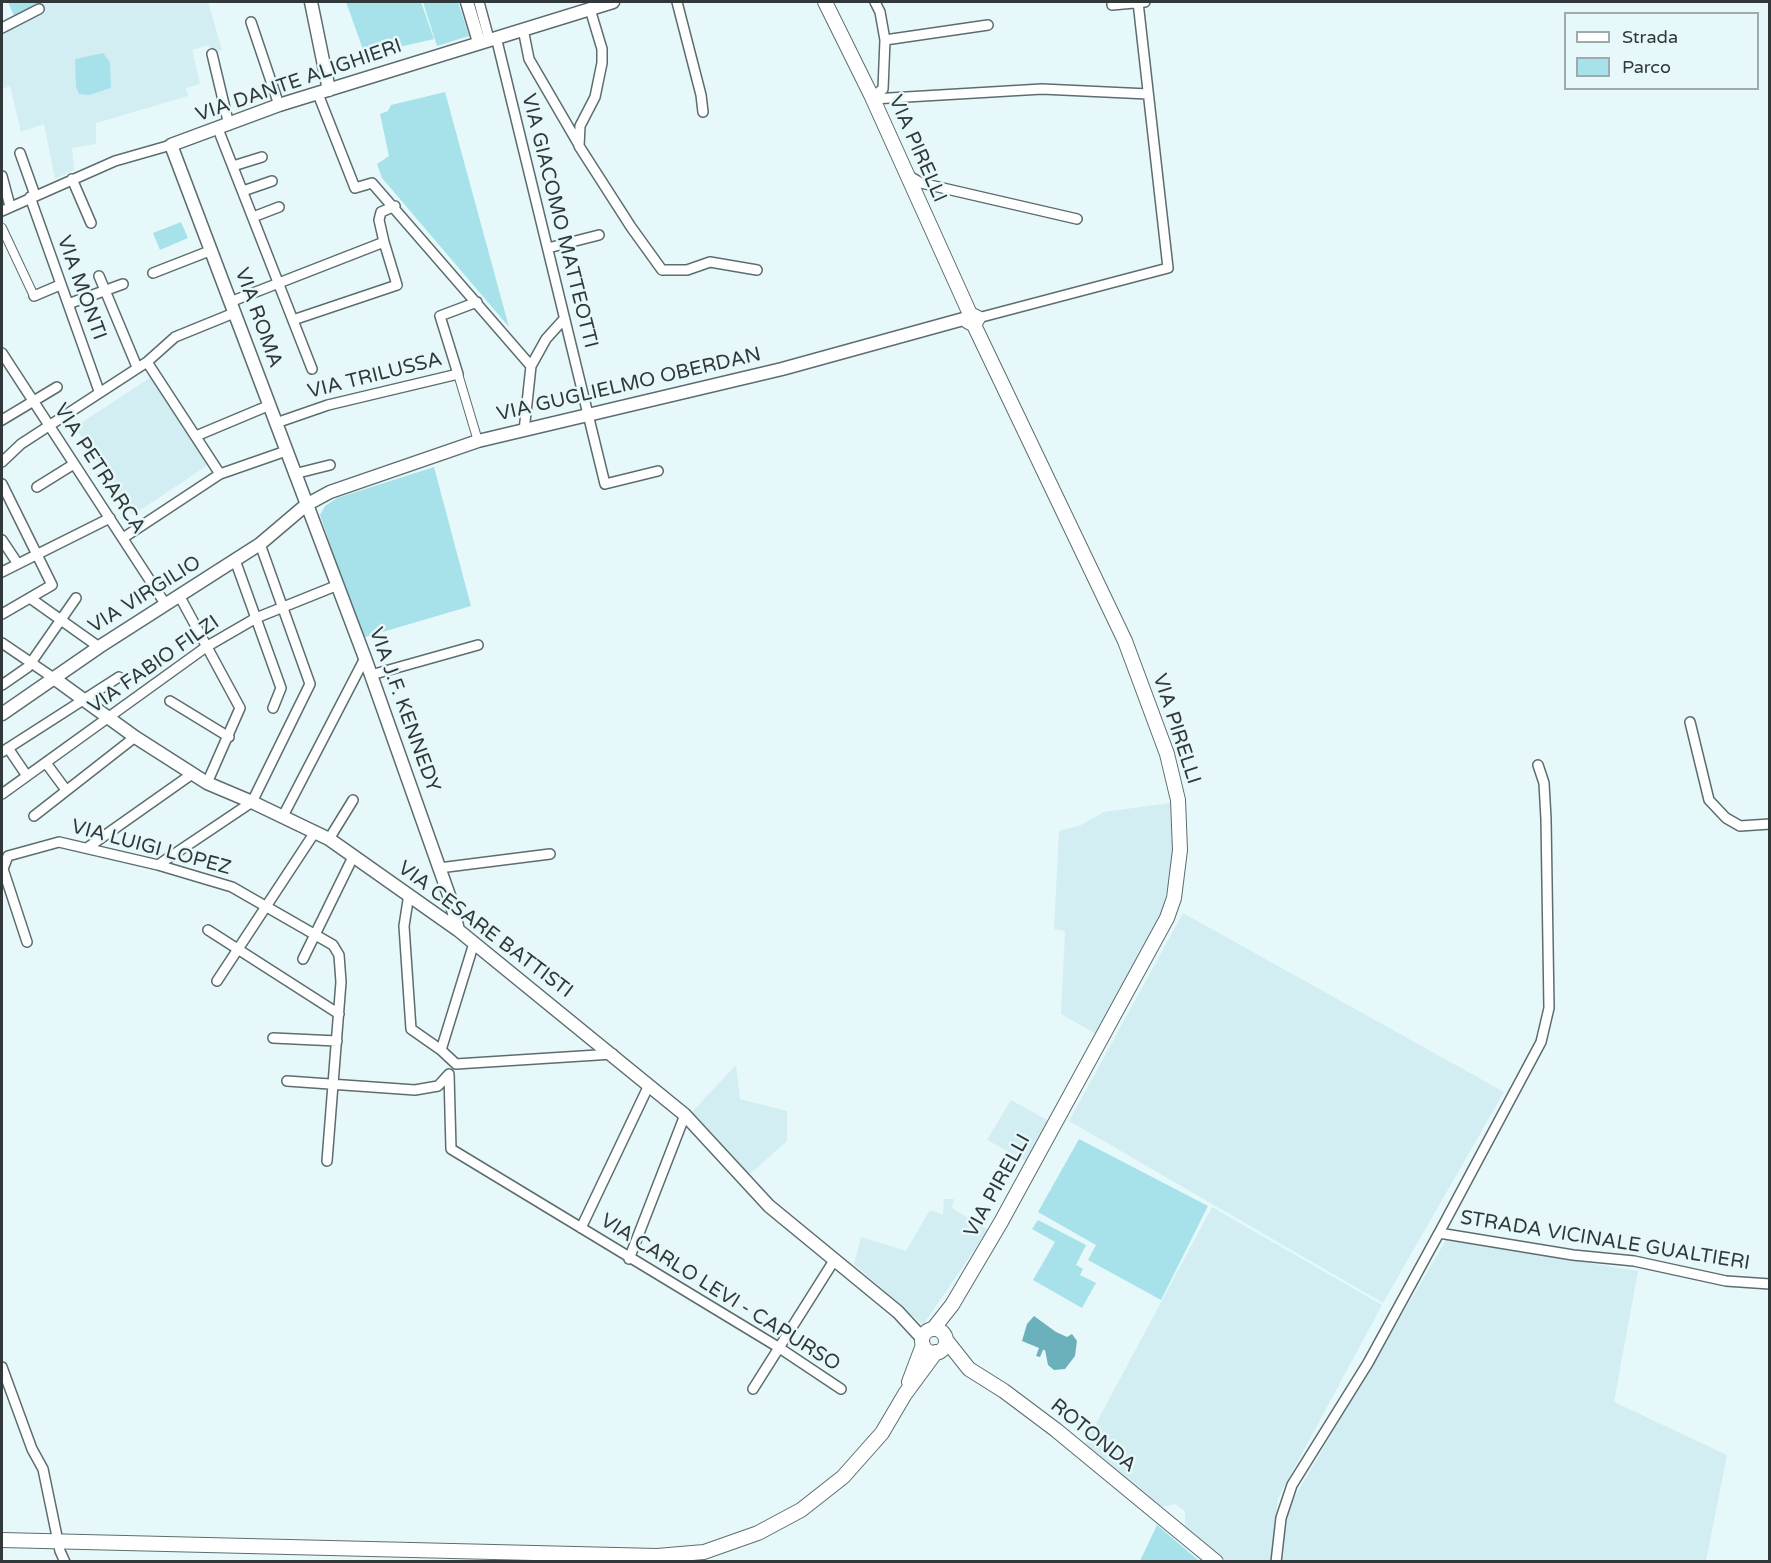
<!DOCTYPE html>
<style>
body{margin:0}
#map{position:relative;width:1771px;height:1563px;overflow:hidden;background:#e6f8fa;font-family:"Varela Round",sans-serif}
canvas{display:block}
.frame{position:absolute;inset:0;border:3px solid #313839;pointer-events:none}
.legend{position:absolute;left:1564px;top:12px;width:195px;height:78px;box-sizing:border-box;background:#e6f8fa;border:2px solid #9eabad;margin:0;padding:8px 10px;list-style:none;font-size:18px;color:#313839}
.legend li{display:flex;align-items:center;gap:12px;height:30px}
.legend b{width:30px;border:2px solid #9eabad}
</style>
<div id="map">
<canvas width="1771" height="1563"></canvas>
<div class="frame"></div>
<ul class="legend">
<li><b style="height:8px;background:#fff"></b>Strada</li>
<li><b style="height:16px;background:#a7e2eb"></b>Parco</li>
</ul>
</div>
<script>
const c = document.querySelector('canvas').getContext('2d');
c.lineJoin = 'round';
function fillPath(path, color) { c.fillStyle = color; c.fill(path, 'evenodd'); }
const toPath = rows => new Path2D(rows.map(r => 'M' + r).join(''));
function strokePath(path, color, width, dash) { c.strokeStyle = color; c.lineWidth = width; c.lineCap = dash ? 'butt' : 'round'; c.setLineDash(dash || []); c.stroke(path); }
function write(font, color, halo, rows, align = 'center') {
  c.font = font + ' "Varela Round",sans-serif'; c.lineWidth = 5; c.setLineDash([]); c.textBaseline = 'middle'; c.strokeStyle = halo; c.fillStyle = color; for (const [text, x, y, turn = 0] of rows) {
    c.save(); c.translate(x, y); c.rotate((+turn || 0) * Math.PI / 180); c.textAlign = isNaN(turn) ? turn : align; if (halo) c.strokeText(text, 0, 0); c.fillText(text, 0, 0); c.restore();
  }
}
fillPath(toPath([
 [42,2,208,2,222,50,212,54,209,45,192,50,200,84,186,88,188,96,96,123,96,144,72,148,74,170,55,179,44,124,21,132,10,86,2,89,2,34,45,13,39,3],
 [151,377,208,465,133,515,75,427],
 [1170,803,1173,858,1162,913,1096,1034,1061,1014,1065,931,1054,929,1059,831,1081,825,1104,812],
 [1183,913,1504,1092,1383,1303,1069,1121],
 [736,1065,740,1099,787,1111,787,1141,749,1175,692,1112],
 [1011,1100,1049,1121,1026,1161,987,1140],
 [944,1199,954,1199,952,1208,988,1230,923,1325,854,1264,861,1237,906,1251,930,1210,943,1215],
 [1212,1207,1382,1305,1278,1498,1271,1561,1226,1561,1185,1526,1185,1511,1175,1504,1161,1507,1085,1444],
 [1446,1240,1638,1271,1614,1402,1727,1455,1706,1561,1279,1562,1285,1513]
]), '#d3eef2');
fillPath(toPath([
 [8,2,42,2,14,16],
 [346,2,421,2,434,39,365,55],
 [423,2,458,2,469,36,437,46],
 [103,53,110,62,111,88,89,95,79,94,76,87,75,59],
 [445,92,509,327,382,178,377,164,389,156,380,114,388,111,391,105],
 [181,222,188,238,160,250,153,233],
 [434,467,471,606,362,638,320,515,325,506,337,498],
 [1079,1139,1208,1206,1161,1300,1088,1260,1096,1245,1038,1212],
 [1038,1220,1086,1245,1076,1265,1083,1269,1080,1275,1096,1283,1082,1308,1033,1280,1055,1242,1032,1229],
 [1157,1525,1198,1560,1197,1561,1140,1561]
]), '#a7e2eb');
fillPath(toPath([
 [1034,1316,1056,1332,1067,1337,1072,1334,1077,1341,1075,1356,1065,1369,1054,1370,1048,1365,1045,1350,1043,1350,1040,1357,1036,1356,1039,1348,1022,1341,1027,1324]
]), '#6bb1bb');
const pedestrian = toPath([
 [2,228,34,296],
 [458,374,478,441]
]);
const minor = toPath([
 [479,2,489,39],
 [677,2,701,95,703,112],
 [1112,2,1112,5,1145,2],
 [590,9,602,49,602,63,595,97,580,126,579,146,631,227,662,270,687,270,710,262,757,270],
 [251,22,279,105],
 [2,28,39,9],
 [523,29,529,59,579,145],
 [496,37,605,484,658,471],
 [885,40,988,25],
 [212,54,229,125],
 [318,94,355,188,372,183,531,366,524,431],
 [872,97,883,89,885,40,880,12,875,2],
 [873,99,1042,89,1148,94],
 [218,129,312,369],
 [20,153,35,195],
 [233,166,262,157],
 [2,176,10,206],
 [909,176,921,183,1077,219],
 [72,179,91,223],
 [243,191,272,181],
 [30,197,99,391],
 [2,211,115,161,171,145],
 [253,217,279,207],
 [548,248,599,235],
 [153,273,212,250],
 [99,276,137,367],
 [34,296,60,285],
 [230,302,384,242,379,220,381,212,395,206],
 [68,304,123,284],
 [978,318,1168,268,1138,2],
 [293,320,397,285,384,242],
 [2,353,166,605],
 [147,362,220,474],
 [531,366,546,339,564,319],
 [2,420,57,387],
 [276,423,328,405,458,374,440,316,477,302],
 [196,436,270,405],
 [2,462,21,444,147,362,175,337,234,313],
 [294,474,330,465],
 [2,484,52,585,2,614],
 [37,487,74,464],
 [123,538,220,474,286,451],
 [2,540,18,564],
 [235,560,281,688,273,708],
 [2,572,110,518],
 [180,597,240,708,207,783],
 [30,598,99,647],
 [2,643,55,679],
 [371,675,478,645],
 [2,685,28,667,76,598],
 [170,701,229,737],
 [1690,722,1709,800,1726,818,1740,826,1770,824],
 [8,748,27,776],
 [2,752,119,677],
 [46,763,66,790],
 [2,794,206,647,256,618,338,585],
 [34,816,135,737],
 [283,816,365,658],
 [329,839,353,800],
 [87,848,192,774],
 [8,856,59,842,158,865,232,887,333,945,339,955,341,982,327,1161],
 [8,856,3,869,27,942],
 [158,865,252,802,310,684,260,544],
 [439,868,550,854],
 [409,894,404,926,411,1029,441,1050,456,1064],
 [208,930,339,1014],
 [303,959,354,855],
 [217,981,315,832],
 [273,1038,337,1041],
 [441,1050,474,943],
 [456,1064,613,1054],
 [449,1074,451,1149,778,1347,841,1389],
 [287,1081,415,1090,438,1086,449,1074],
 [581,1228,649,1085],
 [1439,1233,1541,1042,1549,1008,1546,819,1544,783,1538,765],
 [629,1259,685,1115],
 [2,1367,32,1449,43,1469,60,1551,65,1562],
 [753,1389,835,1259],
 [1276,1562,1281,1518,1292,1485,1368,1363,1439,1233,1573,1255,1634,1261,1726,1281,1770,1284]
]);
const tertiary = toPath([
 [311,2,329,90],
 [467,2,479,42],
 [55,679,135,737,207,783,252,802,329,839,458,930,685,1115,769,1206,898,1312,922,1338],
 [2,714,99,647,260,544,306,505,330,492,478,441,782,369,967,318],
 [458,930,451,901,365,658,171,145,279,105,613,2]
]);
const secondary = toPath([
 [825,2,872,97,970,314,978,318,974,325,967,321,970,314],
 [933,1329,952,1305,1001,1222,1167,918,1174,898,1180,850,1178,800,1167,754,1125,641,974,325],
 '922 1341a12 12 0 1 1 24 0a12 12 0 1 1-24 0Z',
 [946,1340,969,1369,1004,1391,1056,1430,1216,1562],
 [909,1382,923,1345],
 [2,1540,657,1556,704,1552,758,1533,801,1510,843,1477,882,1433,905,1394,936,1352]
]);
strokePath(pedestrian, '#5d6d6f', 10);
strokePath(minor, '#5d6d6f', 12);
strokePath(tertiary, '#5d6d6f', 15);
strokePath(secondary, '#5d6d6f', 16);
strokePath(pedestrian, '#fff', 8);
strokePath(minor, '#fff', 9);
strokePath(tertiary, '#fff', 12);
strokePath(secondary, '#fff', 14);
write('20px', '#313839', '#e6f8fa', [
 ["VIA DANTE ALIGHIERI",299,81,-19],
 ["VIA PIRELLI",917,149,66],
 ["VIA GIACOMO MATTEOTTI",559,221,76],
 ["VIA MONTI",81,288,70],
 ["VIA ROMA",258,318,70],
 ["VIA TRILUSSA",375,376,-14],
 ["VIA GUGLIELMO OBERDAN",629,385,-13],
 ["VIA PETRARCA",99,469,57],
 ["VIA VIRGILIO",145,595,-32],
 ["VIA FABIO FILZI",154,665,-35],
 ["VIA J.F. KENNEDY",404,710,70],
 ["VIA PIRELLI",1176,729,72],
 ["VIA LUIGI LOPEZ",151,848,15],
 ["VIA CESARE BATTISTI",485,930,37],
 ["VIA PIRELLI",998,1186,-61],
 ["STRADA VICINALE GUALTIERI",1605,1241,9],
 ["VIA CARLO LEVI - CAPURSO",720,1293,32],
 ["ROTONDA",1093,1436,39]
]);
</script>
